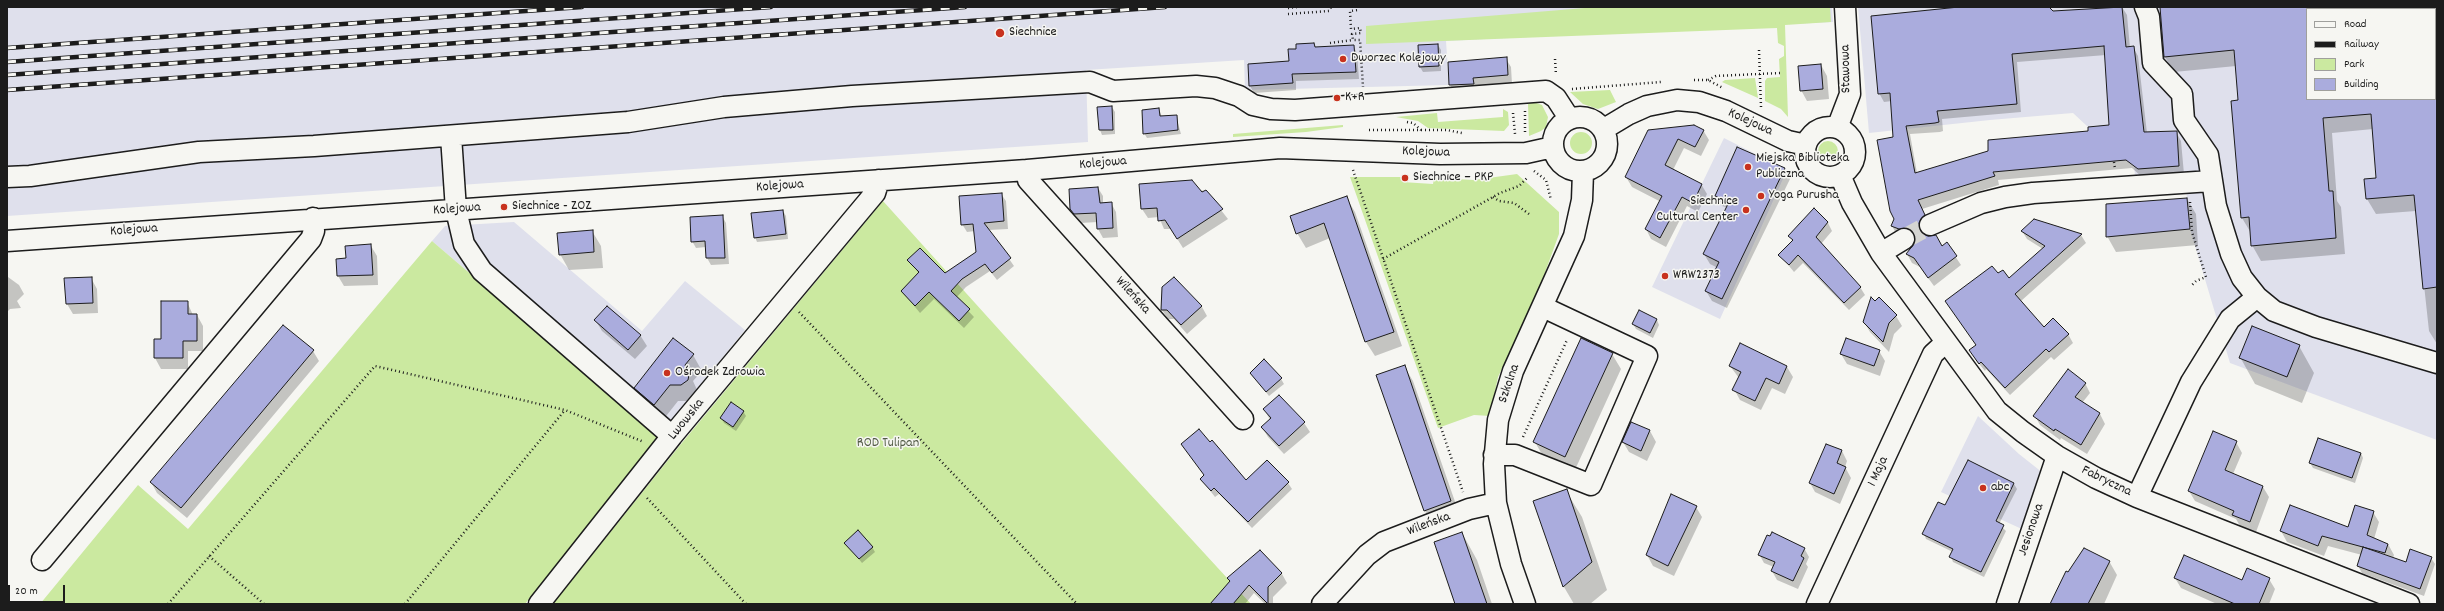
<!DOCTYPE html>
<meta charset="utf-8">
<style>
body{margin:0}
#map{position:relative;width:2444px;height:611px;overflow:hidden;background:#f6f6f2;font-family:Dekko,sans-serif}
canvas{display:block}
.frame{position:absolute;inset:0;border:8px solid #1c1c1c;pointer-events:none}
.legend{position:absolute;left:2306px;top:8px;width:130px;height:92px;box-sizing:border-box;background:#f6f6f2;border:1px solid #9f9f9c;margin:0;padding:5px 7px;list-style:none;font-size:12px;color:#1c1c1c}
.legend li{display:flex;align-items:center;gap:8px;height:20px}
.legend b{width:20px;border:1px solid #9f9f9c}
.scale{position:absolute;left:8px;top:585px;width:57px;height:18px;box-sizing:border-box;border:2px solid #1c1c1c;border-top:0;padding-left:5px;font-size:12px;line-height:14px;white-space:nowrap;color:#1c1c1c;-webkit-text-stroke:3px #f6f6f2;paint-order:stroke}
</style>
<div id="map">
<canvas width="2444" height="611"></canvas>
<div class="frame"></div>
<ul class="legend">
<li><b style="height:5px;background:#f6f6f2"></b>Road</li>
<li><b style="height:5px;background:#1c1c1c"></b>Railway</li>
<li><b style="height:11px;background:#cbe9a0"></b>Park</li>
<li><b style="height:11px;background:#aaacdd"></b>Building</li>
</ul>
<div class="scale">20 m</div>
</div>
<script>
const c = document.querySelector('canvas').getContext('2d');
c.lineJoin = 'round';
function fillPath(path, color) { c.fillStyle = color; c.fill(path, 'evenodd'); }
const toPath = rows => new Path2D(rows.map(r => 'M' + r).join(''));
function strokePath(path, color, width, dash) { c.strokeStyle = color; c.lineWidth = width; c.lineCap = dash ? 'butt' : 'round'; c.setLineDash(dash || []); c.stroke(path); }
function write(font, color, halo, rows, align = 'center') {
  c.font = font + ' Dekko,sans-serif'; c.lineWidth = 3; c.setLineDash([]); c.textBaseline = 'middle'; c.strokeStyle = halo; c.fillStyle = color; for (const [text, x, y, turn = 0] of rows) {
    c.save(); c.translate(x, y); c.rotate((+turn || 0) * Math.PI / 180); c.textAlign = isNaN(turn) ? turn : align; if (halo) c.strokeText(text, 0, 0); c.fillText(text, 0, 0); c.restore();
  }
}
fillPath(toPath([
 [7,7,1832,7,1833,22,1446,41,1449,85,1245,90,1244,60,1086,70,1088,142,7,216],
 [1858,7,2437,7,2437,440,2230,363,2190,229,2186,189,2135,178,2134,161,2105,126,2088,127,2073,113,1990,120,1869,133],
 [2307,9,2435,9,2435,99,2307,99],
 [1724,138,1787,170,1720,319,1652,287],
 [514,222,642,331,685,281,745,330,659,435,432,241,445,226],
 [1978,416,2019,454,2043,473,2024,530,1941,492]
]), '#dfe0ec');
fillPath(toPath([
 [1597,7,1830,7,1831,22,1785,25,1788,117,1781,109,1765,101,1765,81,1767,78,1780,77,1779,59,1784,56,1784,46,1778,43,1777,28,1366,44,1366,26],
 [1755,78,1758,98,1722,82,1725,80],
 [1610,90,1616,102,1598,109,1583,104,1570,92],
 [1531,101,1542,105,1548,117,1546,127,1541,131,1529,136,1528,104],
 [1503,109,1508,112,1509,125,1504,131,1428,128,1418,121,1396,117,1437,113,1438,122,1503,117],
 [1343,125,1343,127,1306,132,1233,137,1233,134],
 '1570 143a11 11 0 1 1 22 0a11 11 0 1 1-22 0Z',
 '1818 151a10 10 0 1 1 20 0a10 10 0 1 1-20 0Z',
 [1517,174,1559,212,1559,234,1534,303,1498,377,1490,416,1474,415,1438,428,1350,177,1402,177,1402,182,1433,184,1434,178,1474,180],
 [883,201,1012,344,1251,604,553,604,681,444],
 [432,241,659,435,525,604,40,604,138,485,188,529]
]), '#cbe9a0');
fillPath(toPath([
 [1975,7,2047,7,2053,12,2122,7,2127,15,2130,48,2133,47,2138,56,2147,133,2176,132,2181,141,2184,174,2143,178,2132,168,1998,180,1999,185,1922,209,1930,224,1923,232,1942,247,1947,244,1961,265,1934,286,1920,267,1912,263,1907,254,1915,244,1915,237,1904,237,1897,235,1892,226,1895,219,1892,101,1884,102,1879,93],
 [2106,55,2110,126,1917,173,1910,134,1940,132,1943,131,1942,119,2021,112,2017,62],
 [2163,7,2437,7,2437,344,2429,331,2416,211,2376,214,2367,199,2378,179,2373,129,2332,133,2337,201,2341,207,2345,254,2261,261,2252,245,2251,233,2242,218,2239,101,2236,66,2174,72,2165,57],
 [2307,9,2435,9,2435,99,2307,99],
 [1314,44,1316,48,1353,46,1357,53,1359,79,1296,81,1296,90,1254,93,1250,86,1290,62,1298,50],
 [1438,45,1441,50,1441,71,1423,72,1420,67],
 [1506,59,1511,67,1512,84,1455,94,1450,85,1449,63],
 [1821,65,1827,76,1829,99,1807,101,1801,90],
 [1112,107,1115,112,1115,134,1102,135,1100,130],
 [1159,109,1162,117,1176,116,1181,134,1147,138,1144,133],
 [1703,130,1709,140,1701,156,1684,148,1673,170,1701,184,1707,194,1698,212,1687,206,1666,247,1651,239,1646,229,1661,202,1632,187,1626,177,1649,131],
 [1784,169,1790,179,1727,308,1712,301,1706,291,1718,268,1710,264,1704,254,1728,208,1722,206,1716,196],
 [1140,185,1206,191,1228,219,1183,248,1171,229,1164,229,1159,217,1148,218,1142,209],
 [1098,188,1103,196,1103,204,1111,203,1116,212,1118,237,1103,238,1098,229,1098,222,1080,223,1071,209],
 [1001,194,1006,201,1008,229,989,230,1014,266,997,280,990,271,966,287,956,298,974,317,964,328,934,299,920,313,902,291,919,274,909,260,945,275,977,252,975,231,967,232,962,224],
 [1346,197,1355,212,1402,346,1375,356,1366,342,1330,238,1306,248,1297,233],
 [2187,199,2196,214,2198,245,2116,252,2107,236],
 [1814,210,1828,223,1832,231,1821,244,1860,287,1865,295,1849,310,1803,263,1794,272,1780,255,1793,241,1790,236],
 [783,211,786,216,788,239,757,242,755,237],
 [722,216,726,223,729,264,711,265,707,258,706,247,696,248,692,241],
 [2034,221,2081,235,2086,243,2021,301,2044,329,2068,334,2073,343,2054,360,2051,357,2010,395,1986,369,1985,371,1975,359,1977,346,1997,274,2009,279,2043,249,2027,239,2022,231],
 [592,231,601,246,603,268,569,270,560,254],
 [371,246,377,256,378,285,344,286,338,276],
 [8,277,19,285,24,294,17,301,21,308,10,309,7,312],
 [91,278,97,289,98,313,73,314,67,304,65,279],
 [1174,278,1202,307,1207,316,1187,334,1174,319,1168,319,1162,310,1163,288],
 [1879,299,1896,316,1902,326,1894,334,1889,352,1870,332,1864,322],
 [187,302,193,315,197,315,203,326,203,351,188,351,188,369,161,369,155,358,155,340,162,340],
 [1657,320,1659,325,1653,338,1636,329,1633,324],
 [596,321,640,335,647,346,635,359,602,331],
 [2299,346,2314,373,2302,403,2255,384,2240,357],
 [313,351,319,361,187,518,157,493,151,482],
 [1879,351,1885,361,1880,376,1847,364,1841,354],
 [1612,354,1621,369,1574,472,1544,458,1535,442],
 [693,355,702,371,693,381,698,392,690,401,678,401,663,420,644,404,635,388],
 [1404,366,1413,381,1460,516,1434,526,1425,511,1377,375],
 [1730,366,1787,367,1793,377,1785,394,1772,388,1761,410,1740,400,1734,389,1739,378],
 [1251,373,1281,379,1284,384,1269,396],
 [2085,383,2090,393,2082,403,2100,414,2105,424,2087,454,2061,438,2060,440,2040,425,2035,416],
 [1279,396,1304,423,1310,432,1284,454,1268,437,1262,427,1270,420,1264,409],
 [743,411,746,416,736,431,724,423,721,418],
 [1632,423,1650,431,1656,442,1647,461,1629,452,1623,442],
 [2236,442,2242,453,2233,474,2263,487,2269,497,2256,532,2240,526,2236,519,2195,501,2189,491],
 [1827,445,1842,451,1847,461,1845,467,1851,478,1840,504,1815,492,1810,483],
 [2361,453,2363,458,2355,483,2313,468,2310,463],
 [1968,461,2014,484,2017,489,1999,524,2006,531,1984,577,1953,562,1951,557,1953,552,1926,539,1924,534,1945,506],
 [1205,476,1246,482,1288,483,1292,489,1252,528,1219,494,1215,497,1201,479],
 [1566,491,1582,517,1607,590,1590,604,1574,604,1564,587,1534,502],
 [1696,507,1702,517,1674,576,1653,566,1647,555],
 [2373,512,2379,522,2374,539,2388,544,2394,555,2393,558,2406,563,2431,558,2435,564,2424,596,2362,573,2358,566,2362,555,2328,546,2324,556,2287,542,2281,531,2349,529],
 [1462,533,1477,560,1492,604,1456,604],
 [846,543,872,547,875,552,862,563],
 [1804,548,1809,557,1806,564,1808,567,1798,589,1777,580,1772,571,1774,567,1764,563,1759,554],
 [1260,551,1282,574,1287,583,1273,597,1273,604,1265,604,1254,593,1245,604,1212,604],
 [2109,561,2117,575,2104,604,2051,604,2069,573],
 [2175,578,2243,581,2269,579,2275,589,2269,604,2217,604,2181,588]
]), '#0003');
const building = toPath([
 [1959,7,2049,7,2053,11,2122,7,2126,47,2134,46,2144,132,2177,131,2179,166,2138,169,2126,160,1993,172,1995,176,1918,200,1925,215,1919,223,1920,230,1928,236,1936,235,1942,246,1947,242,1957,256,1928,278,1914,258,1906,254,1914,244,1914,233,1909,229,1899,229,1891,226,1894,219,1890,211,1877,140,1893,137,1890,93,1878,94,1871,16,1959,7],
 [2104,46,2109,125,2088,127,2088,131,1988,140,1988,151,1915,173,1906,126,1935,123,1939,122,1937,111,2017,104,2012,54,2104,46],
 [2160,7,2307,7,2307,99,2437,99,2437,287,2423,289,2414,195,2366,199,2364,179,2376,178,2371,114,2323,118,2329,191,2333,191,2336,238,2251,246,2249,217,2241,218,2231,101,2238,100,2234,50,2164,57,2160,7],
 [1314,43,1315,47,1354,45,1356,72,1292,74,1293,83,1249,86,1248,64,1289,61,1288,49,1296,49,1296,44,1314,43],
 [1438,44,1439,66,1419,67,1418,45,1438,44],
 [1507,57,1508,75,1473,78,1474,84,1449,85,1448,62,1507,57],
 [1821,64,1823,89,1800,91,1798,66,1821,64],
 [1112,106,1113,130,1099,130,1097,107,1112,106],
 [1159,108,1160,116,1177,115,1178,130,1143,134,1142,110,1159,108],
 [1694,125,1704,130,1695,147,1678,139,1665,165,1702,184,1693,203,1682,197,1660,238,1645,229,1662,196,1625,177,1648,130,1694,125],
 [1737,147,1785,168,1722,299,1705,291,1719,262,1703,254,1729,202,1715,196,1737,147],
 [1192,180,1202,192,1206,190,1223,209,1177,239,1165,220,1158,221,1157,208,1141,209,1139,184,1192,180],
 [1098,187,1100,203,1112,202,1113,228,1097,229,1096,213,1074,214,1070,209,1069,189,1098,187],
 [1002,193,1004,221,984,223,1011,258,992,273,985,264,962,279,951,291,970,309,959,321,929,292,915,306,901,291,919,272,907,260,920,248,945,273,976,252,973,224,961,225,959,196,1002,193],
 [1347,196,1394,332,1365,342,1324,223,1296,234,1290,216,1347,196],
 [2187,198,2190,229,2106,237,2106,204,2187,198],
 [1814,208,1828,222,1816,237,1861,287,1844,303,1798,255,1789,265,1778,255,1793,240,1788,236,1814,208],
 [783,210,786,234,754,238,751,213,783,210],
 [723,215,725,258,706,258,705,241,691,242,690,217,723,215],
 [2034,219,2082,234,2015,294,2044,327,2053,318,2069,334,2049,352,2046,349,2005,388,1981,362,1979,364,1969,350,1976,345,1945,301,1992,266,1998,273,2003,270,2009,278,2045,246,2021,231,2034,219],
 [593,230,594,252,559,255,557,233,593,230],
 [371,244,373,275,337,276,336,259,346,258,345,246,371,244],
 [92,277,93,303,66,304,64,278,92,277],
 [1174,277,1202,306,1181,325,1167,310,1161,310,1162,287,1174,277],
 [1871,297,1875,301,1879,297,1897,315,1889,323,1883,342,1863,322,1871,297],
 [161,301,188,301,188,314,197,314,197,341,183,341,183,358,154,358,154,339,161,339,161,301],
 [607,306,641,335,628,350,594,320,607,306],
 [1639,310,1657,319,1650,333,1632,324,1639,310],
 [283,325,314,350,181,508,150,482,283,325],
 [2252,326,2300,345,2287,377,2239,358,2252,326],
 [673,338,694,354,685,365,689,375,688,380,681,385,670,385,654,405,634,388,673,338],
 [1581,338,1613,353,1565,457,1533,442,1581,338],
 [1846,338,1880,350,1874,366,1840,354,1846,338],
 [1740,343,1787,366,1779,384,1766,378,1755,401,1732,390,1741,372,1729,366,1740,343],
 [1264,359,1282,378,1266,392,1250,373,1264,359],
 [1405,365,1451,501,1424,511,1376,375,1405,365],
 [2068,369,2086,383,2075,397,2100,413,2081,445,2055,429,2054,431,2033,416,2068,369],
 [1279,395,1305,422,1279,446,1261,427,1271,418,1263,409,1279,395],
 [731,402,744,411,733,427,720,418,731,402],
 [1631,422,1650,430,1641,451,1622,442,1631,422],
 [1199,429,1210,442,1212,440,1246,480,1267,460,1289,482,1248,522,1214,488,1211,491,1200,479,1204,475,1181,444,1199,429],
 [2213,431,2237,441,2225,470,2263,486,2250,522,2232,515,2234,511,2188,491,2213,431],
 [2318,438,2361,453,2352,478,2309,463,2318,438],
 [1826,444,1842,450,1837,463,1846,467,1834,494,1809,483,1826,444],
 [1968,460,2014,483,1996,521,2004,525,1981,572,1949,557,1953,549,1922,534,1938,502,1945,505,1968,460],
 [1567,489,1592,562,1563,587,1533,501,1567,489],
 [1671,494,1697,506,1668,566,1646,555,1671,494],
 [2290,505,2348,527,2355,505,2374,511,2367,535,2388,544,2385,553,2322,536,2318,546,2280,531,2290,505],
 [858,530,873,547,859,559,844,543,858,530],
 [1462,532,1487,604,1455,604,1434,542,1462,532],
 [1772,532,1805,548,1801,556,1804,558,1793,581,1771,571,1775,562,1758,555,1767,535,1770,536,1772,532],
 [2363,547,2406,562,2410,549,2432,557,2420,589,2357,566,2363,547],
 [2084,548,2110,561,2088,604,2050,604,2066,571,2068,572,2084,548],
 [1260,550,1282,573,1268,587,1268,604,1249,585,1233,604,1210,604,1230,581,1227,578,1260,550],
 [2184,555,2242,580,2247,568,2270,578,2259,604,2235,604,2174,578,2184,555]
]);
fillPath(building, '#aaacdd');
strokePath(building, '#1c1c1c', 1);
strokePath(toPath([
 [1904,239,1930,225]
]), '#d5d5d2', 20, [20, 10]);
const minor = toPath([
 [2145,7,2149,17,2153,63,2182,94,2184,120,2208,155,2216,206,2231,254,2242,278,2257,297,2274,311,2316,327,2437,363],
 '1553 144a27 27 0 1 1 54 0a27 27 0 1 1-54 0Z',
 '1805 152a25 25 0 1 1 50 0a25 25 0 1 1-50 0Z',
 [1837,128,1850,94,1845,7],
 [1604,129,1629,114,1647,106,1677,100,1699,102,1726,111,1788,141,1806,145],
 [451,136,456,210,464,244,482,271,672,436],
 [1027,170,1028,180,1243,419],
 [1840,175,1852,203,1881,253,1997,411,2023,432,2057,456,2096,478,2137,497,2409,604],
 [7,177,30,176,199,152,314,146,628,122,724,107,852,96,1090,82,1113,91,1196,86,1215,88,1239,96,1253,105,1271,109,1295,110,1546,91,1556,98,1569,118],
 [1930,225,1981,203,2005,197,2033,193,2211,181],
 [7,241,1027,170,1280,148,1440,154,1526,153,1553,147],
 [1881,253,1904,239],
 [1494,455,1515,455,1591,485,1647,356,1543,307],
 [2137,497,2191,382,2230,319,2257,297],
 [42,560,311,239,314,231,313,218],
 [539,604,672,436,875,193,879,180],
 [1322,604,1367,555,1384,542,1469,509,1496,503],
 [1525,604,1511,564,1496,503,1494,464,1498,420,1513,371,1574,236,1582,200,1583,172],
 [1817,604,1933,354,1945,343],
 [2007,604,2057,456]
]);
strokePath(minor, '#1c1c1c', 23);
strokePath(toPath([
 [1358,7,1358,10,1350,11,1351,29,1360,28,1361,33,1352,34,1353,40,1360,40,1363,87],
 [1288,8,1298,7],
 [1288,14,1329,11,1331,7],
 [1330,43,1353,40],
 [1759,50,1761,107],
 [1555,59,1556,75],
 [1694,80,1708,80,1723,88],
 [1708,80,1716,76,1780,73],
 [1572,89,1661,82],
 [1525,111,1525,134],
 [1513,113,1515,134],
 [1407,122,1413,123,1421,130],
 [1369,130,1447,130,1462,133],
 [2114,162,2115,169],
 [1353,170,1463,492],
 [1534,171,1546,180,1551,200],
 [1493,197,1499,201,1514,203,1529,214],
 [2190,202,2192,232,2206,277,2196,281,2191,286],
 [1383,259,1500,193,1519,186,1527,178],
 [799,312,1077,604],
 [1523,437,1567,340],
 [647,498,746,604],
 [209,556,264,604],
 [168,604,375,366,565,410,644,442],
 [405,604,565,410]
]), '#1c1c1c', 2.5, [1, 3]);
strokePath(minor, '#f6f6f2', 20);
const rail = toPath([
 [7,48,582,7],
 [7,62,771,7],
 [7,75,965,7],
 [7,90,1165,7]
]);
strokePath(rail, '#1c1c1c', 4.5);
strokePath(rail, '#f6f6f2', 3, [9]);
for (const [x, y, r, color] of [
 [1000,33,5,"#c8321e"],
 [1343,59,4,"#c8321e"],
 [1337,98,4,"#c8321e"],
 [1748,167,4,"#c8321e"],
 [1405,178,4,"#c8321e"],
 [1761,196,4,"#c8321e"],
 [504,207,4,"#c8321e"],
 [1746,210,4,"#c8321e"],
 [1665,276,4,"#c8321e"],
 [667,373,4,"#c8321e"],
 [1983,488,4,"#c8321e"]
]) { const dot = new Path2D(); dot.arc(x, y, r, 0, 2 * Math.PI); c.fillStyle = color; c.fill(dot); strokePath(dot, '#f6f6f2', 1.5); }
write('14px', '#1c1c1c', '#f6f6f2', [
 ["Siechnice",1009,33],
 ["Dworzec Kolejowy",1351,59],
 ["K+R",1345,98],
 ["Miejska Biblioteka",1756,159],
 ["Publiczna",1756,175],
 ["Siechnice – PKP",1413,178],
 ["Yoga Purusha",1769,196],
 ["Siechnice",1738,202,"right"],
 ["Cultural Center",1738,218,"right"],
 ["Siechnice - ZOZ",512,207],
 ["WRW2373",1673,276],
 ["Ośrodek Zdrowia",675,373],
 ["abc",1991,488]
], 'left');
write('14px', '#1c1c1c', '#f6f6f2', [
 ["Stawowa",1847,69,-91],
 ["Kolejowa",1750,123,25],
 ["Kolejowa",1426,153,2],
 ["Kolejowa",1103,164,-5],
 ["Kolejowa",780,187,-4],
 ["Kolejowa",457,210,-4],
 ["Kolejowa",134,231,-4],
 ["Wileńska",1132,296,48],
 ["Szkolna",1510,384,-71],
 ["Lwowska",687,420,-51],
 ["1 Maja",1879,472,-65],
 ["Fabryczna",2106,482,26],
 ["Wileńska",1429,525,-21],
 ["Jesionowa",2032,530,-71]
]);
write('14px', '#515a44', '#f6f6f2', [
 ["ROD Tulipan",888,444]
]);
</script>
